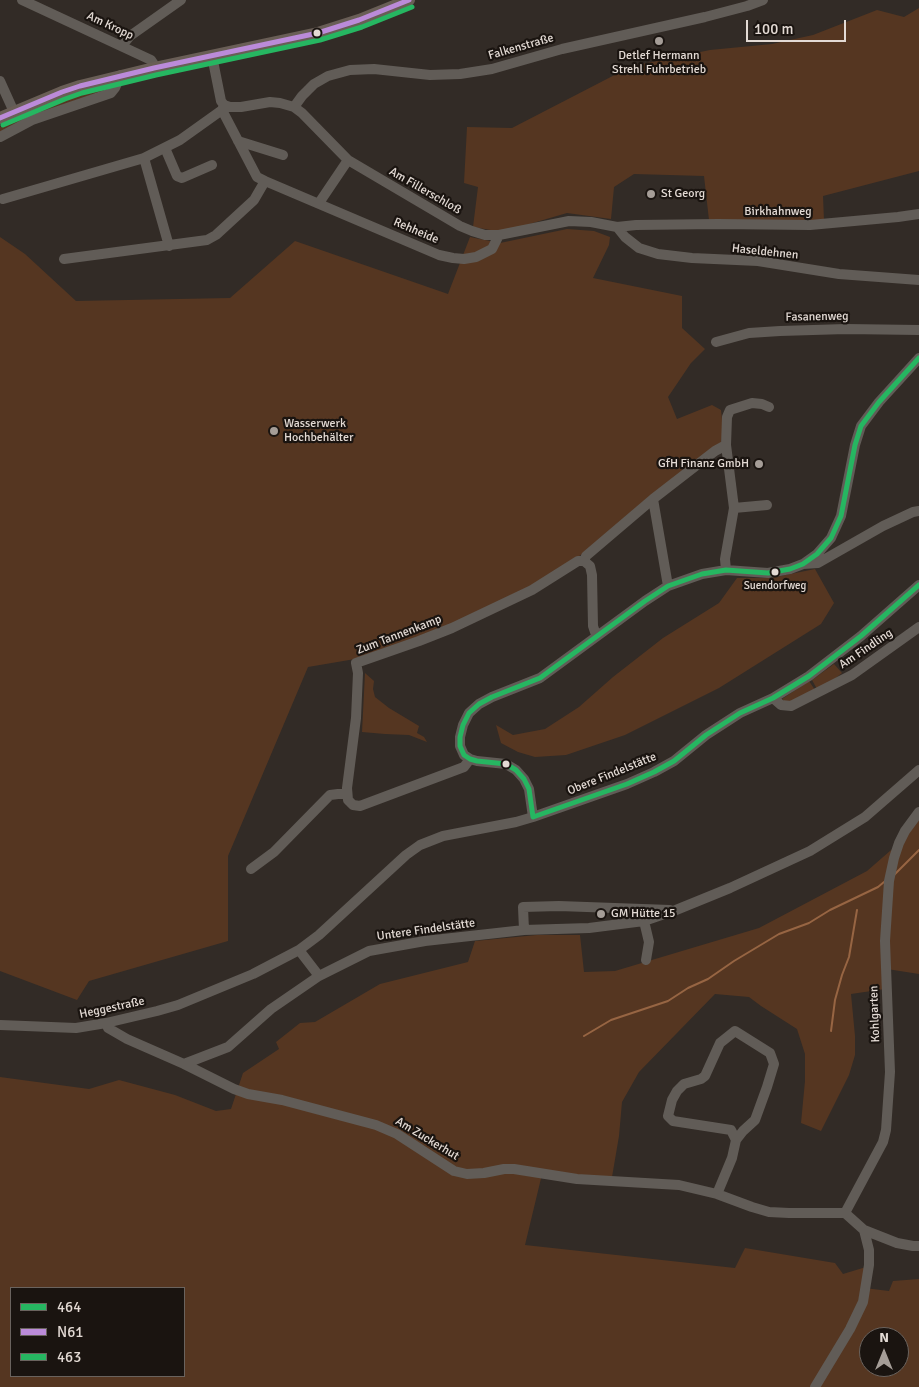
<!DOCTYPE html>
<meta charset="utf-8">
<style>
body{margin:0}
#map{position:relative;width:919px;height:1387px;overflow:hidden;background:#322b26;font-family:Signika,sans-serif}
canvas{display:block}
.legend{position:absolute;left:10px;top:1287px;width:175px;height:90px;box-sizing:border-box;background:#1a1410;border:1px solid #6a635e;margin:0;padding:6px 9px;list-style:none;font-size:15px;color:#e3dad4}
.legend li{display:flex;align-items:center;gap:10px;height:25px}
.legend b{width:25px;border:1px solid #6a635e}
.north{position:absolute;left:859px;top:1327px;width:50px;height:50px;box-sizing:border-box;background:#1a1410;border:1px solid #6a635e;border-radius:50%;rotate:0deg;font-size:14px;font-weight:700;line-height:20px;text-align:center;color:#e3dad4}
.north::after{content:'';display:block;margin:auto;width:18px;height:22px;background:#a59d97;clip-path:polygon(50% 0,100% 100%,50% 72%,0 100%)}
.scale{position:absolute;left:746px;top:20px;width:100px;height:22px;box-sizing:border-box;border:2px solid #e3dad4;border-top:0;padding-left:6px;font-size:15px;line-height:18px;white-space:nowrap;color:#e3dad4;-webkit-text-stroke:4px #1a1410;paint-order:stroke}
</style>
<div id="map">
<canvas width="919" height="1387"></canvas>
<ul class="legend">
<li><b style="height:6px;background:#26b661"></b>464</li>
<li><b style="height:6px;background:#bb8bd9"></b>N61</li>
<li><b style="height:6px;background:#26b661"></b>463</li>
</ul>
<div class="north">N</div>
<div class="scale">100 m</div>
</div>
<script>
const c = document.querySelector('canvas').getContext('2d');
c.lineJoin = 'round';
function fillPath(path, color) { c.fillStyle = color; c.fill(path, 'evenodd'); }
const toPath = rows => new Path2D(rows.map(r => 'M' + r).join(''));
function strokePath(path, color, width, dash) { c.strokeStyle = color; c.lineWidth = width; c.lineCap = dash ? 'butt' : 'round'; c.setLineDash(dash || []); c.stroke(path); }
function write(font, color, halo, rows, align = 'center') {
  c.font = font + ' Signika,sans-serif'; c.lineWidth = 4.5; c.setLineDash([]); c.textBaseline = 'middle'; c.strokeStyle = halo; c.fillStyle = color; for (const [text, x, y, turn = 0] of rows) {
    c.save(); c.translate(x, y); c.rotate((+turn || 0) * Math.PI / 180); c.textAlign = isNaN(turn) ? turn : align; if (halo) c.strokeText(text, 0, 0); c.fillText(text, 0, 0); c.restore();
  }
}
fillPath(toPath([
 [919,8,919,171,823,196,824,221,709,220,704,176,634,174,614,187,611,219,567,213,502,232,473,227,478,187,464,183,467,127,512,128,632,66,710,50,772,44,813,35,877,10,904,17],
 [108,87,109,89,36,114,0,132,0,127,35,110,65,99],
 [567,229,594,231,610,237,609,245,593,278,682,296,682,328,705,349,691,363,668,397,677,419,712,405,721,410,723,429,721,444,584,553,534,584,482,611,426,635,361,658,308,667,228,856,228,941,89,981,77,1000,0,971,0,237,25,254,76,301,230,298,295,241,448,294,470,237,500,243],
 [815,569,834,603,821,624,719,688,625,735,566,755,535,757,518,752,501,743,496,725,513,735,545,729,579,707,613,677,663,638,719,603,737,578,771,578],
 [834,664,842,673,832,681,817,689,812,680],
 [365,673,374,681,373,689,375,697,389,708,419,726,417,733,424,737,427,742,409,735,385,734,362,732],
 [809,681,815,690,788,704,785,702,782,699],
 [919,818,919,974,887,969,885,989,851,994,855,1036,855,1055,849,1075,821,1131,801,1123,805,1081,805,1054,797,1029,761,1006,749,997,715,994,639,1072,622,1102,619,1136,612,1177,573,1175,543,1170,525,1245,735,1268,745,1248,835,1263,843,1274,866,1267,864,1288,889,1291,893,1281,919,1279,919,1387,0,1387,0,1077,89,1089,119,1080,175,1095,216,1111,231,1109,243,1073,279,1049,276,1042,300,1023,315,1022,380,984,468,962,475,941,537,935,580,935,584,972,615,971,759,928,867,871,898,844],
 [11,1288,184,1288,184,1376,11,1376],
 [869,1337,899,1337,899,1367,869,1367]
]), '#553621');
strokePath(toPath([
 [894,875,919,850],
 [831,1031,835,1000,842,975,849,957,857,910],
 [584,1036,611,1020,668,1001,688,988,708,979,734,961,779,934,809,923,830,910,878,887,884,882]
]), '#976543', 2);
strokePath(toPath([
 [22,0,151,60,153,63,154,68],
 [122,46,130,36,181,0],
 [212,56,221,101,224,105,230,107,241,107,270,102,280,103,294,107,302,113,348,160,460,226,472,231,485,235,499,235,569,221,591,222,617,227,636,225,718,224,810,225,898,217,919,214],
 [0,81,14,112],
 [294,107,302,96,314,84,328,76,350,70,374,69,430,75,460,74,492,69,562,49,705,17,747,6,763,0],
 [222,110,257,177,265,181],
 [0,137,32,120,111,93,115,88,121,75],
 [238,141,283,155],
 [165,148,177,176,182,178,212,165],
 [144,158,169,246],
 [3,199,144,158,180,140,222,110,224,105],
 [319,203,348,160],
 [617,227,625,237,639,248,658,254,692,258,758,261,839,274,919,280],
 [64,259,207,240,216,235,254,200,265,181,439,255,453,258,464,259,476,257,492,249,499,235],
 [716,342,749,333,780,331,846,329,919,330],
 [653,499,668,586],
 [734,508,767,505],
 [584,561,590,566,592,575,593,626,595,632,598,635],
 [803,564,818,563,883,526,913,512,919,511],
 [726,570,725,559,734,508,726,445,727,417,730,410,752,403,762,404,769,407],
 [773,698,781,705,791,706,852,675,919,627],
 [470,759,464,767,360,806,353,805,348,800,347,788,356,718,358,673,356,663,419,641,452,628,532,590,578,561,584,561,586,556,653,499,715,451,726,445],
 [533,817,529,789,524,779,516,770,506,764,477,761,470,759,464,755,460,746,460,737,463,725,469,713,479,704,492,697,540,678,645,601,668,586,702,574,726,570,768,573,790,569,803,564,817,554,831,538,841,516,855,445,861,426,879,402,919,358],
 [251,869,274,852,330,795,338,794,347,794],
 [644,921,649,942,646,960],
 [524,930,523,907,559,906,670,910],
 [299,950,319,976],
 [106,1023,108,1028,127,1039,184,1064,234,1089,248,1094,282,1100,376,1125,397,1134,454,1171,467,1174,484,1173,504,1169,514,1169,577,1179,679,1185,717,1194,752,1207,769,1212,789,1213,845,1213,864,1230,897,1243,913,1246,919,1246],
 [0,1025,76,1028,106,1023,157,1011,178,1005,253,974,299,950,319,935,406,855,420,845,443,836,516,822,533,817,627,784,654,772,674,761,706,735,740,713,773,698,809,676,861,636,919,585],
 [184,1064,228,1047,271,1009,319,976,369,951,425,941,524,930,589,928,644,921,676,910,730,888,810,851,865,817,919,770],
 [717,1194,732,1158,736,1140,731,1130,673,1121,668,1116,672,1100,677,1091,684,1084,701,1079,705,1076,720,1043,735,1031,770,1053,774,1064,767,1087,755,1120,743,1131,736,1140],
 [845,1213,883,1142,886,1130,890,1072,885,941,889,881,894,858,899,843,905,831,919,812],
 [815,1387,850,1329,863,1302,869,1265,869,1250,864,1230]
]), '#615c57', 10);
strokePath(toPath([
 [0,118,62,92,80,86,154,68,318,33,359,20,409,0]
]), '#695e56', 12);
strokePath(toPath([
 [919,358,879,402,861,426,855,445,841,516,831,538,817,554,803,564,790,569,768,573,726,570,702,574,668,586,645,601,540,678,492,697,479,704,469,713,463,725,460,737,460,746,464,755,470,759,477,761,506,764,516,770,524,779,529,789,533,817,627,784,654,772,674,761,706,735,740,713,773,698,809,676,861,636,919,585]
]), '#26b661', 5);
strokePath(toPath([
 [0,118,62,92,80,86,154,68,318,33,359,20,409,0]
]), '#bb8bd9', 5);
strokePath(toPath([
 [3,125,65,99,82,93,156,75,320,40,362,27,412,7]
]), '#26b661', 5);
for (const [x, y, r, color] of [
 [317,33,4.5,"#e3dad4"],
 [659,41,5,"#a59d97"],
 [651,194,5,"#a59d97"],
 [274,431,5,"#a59d97"],
 [759,464,5,"#a59d97"],
 [775,572,4.5,"#e3dad4"],
 [506,764,4.5,"#e3dad4"],
 [601,914,5,"#a59d97"]
]) { const dot = new Path2D(); dot.arc(x, y, r, 0, 2 * Math.PI); c.fillStyle = color; c.fill(dot); strokePath(dot, '#1a1410', 2); }
write('11px', '#e3dad4', '#1a1410', [
 ["Suendorfweg",775,586]
]);
write('12px', '#e3dad4', '#1a1410', [
 ["Am Kropp",110,26,25],
 ["Falkenstraße",521,47,-16],
 ["Am Fillerschloß",425,191,30],
 ["Birkhahnweg",778,212],
 ["Rehheide",416,231,23],
 ["Haseldehnen",765,252,6],
 ["Fasanenweg",817,317,-1],
 ["Zum Tannenkamp",399,635,-21],
 ["Am Findling",866,649,-34],
 ["Obere Findelstätte",612,774,-22],
 ["Untere Findelstätte",426,930,-8],
 ["Heggestraße",112,1008,-12],
 ["Kohlgarten",875,1014,-92],
 ["Am Zuckerhut",427,1139,31]
]);
write('12px', '#e3dad4', '#1a1410', [
 ["Detlef Hermann",659,56,"center"],
 ["Strehl Fuhrbetrieb",659,70,"center"],
 ["St Georg",661,194],
 ["Wasserwerk",284,424],
 ["Hochbehälter",284,438],
 ["GfH Finanz GmbH",749,464,"right"],
 ["GM Hütte 15",611,914]
], 'left');
</script>
